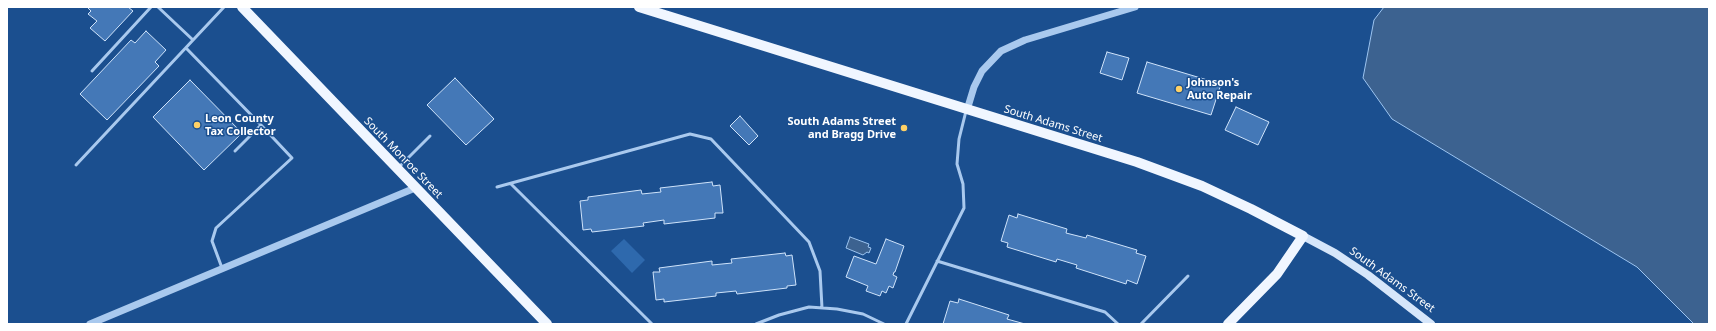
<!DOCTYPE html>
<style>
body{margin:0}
#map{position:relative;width:1716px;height:331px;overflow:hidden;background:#1b4f8f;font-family:"Noto Sans",sans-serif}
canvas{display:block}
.frame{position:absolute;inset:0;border:8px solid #fff;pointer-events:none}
</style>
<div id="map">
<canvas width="1716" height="331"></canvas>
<div class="frame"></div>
</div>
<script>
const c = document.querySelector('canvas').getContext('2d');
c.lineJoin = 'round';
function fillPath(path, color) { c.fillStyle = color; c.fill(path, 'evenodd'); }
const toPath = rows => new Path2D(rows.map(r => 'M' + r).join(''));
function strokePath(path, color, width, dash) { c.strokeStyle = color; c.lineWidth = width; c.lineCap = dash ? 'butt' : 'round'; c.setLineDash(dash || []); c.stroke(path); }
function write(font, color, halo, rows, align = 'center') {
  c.font = font + ' "Noto Sans",sans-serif'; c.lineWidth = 3; c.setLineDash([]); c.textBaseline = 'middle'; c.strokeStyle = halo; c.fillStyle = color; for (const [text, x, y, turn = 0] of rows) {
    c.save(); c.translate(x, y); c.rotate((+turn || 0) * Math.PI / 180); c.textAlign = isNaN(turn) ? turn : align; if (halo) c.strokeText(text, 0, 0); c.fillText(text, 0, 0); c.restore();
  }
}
fillPath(toPath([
 [624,239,645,260,632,273,611,251]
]), '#2e69ad');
const water = toPath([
 [1384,7,1709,7,1709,324,1694,324,1637,267,1392,119,1363,78,1374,20,1384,7],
 [850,237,869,244,868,247,871,248,869,253,867,252,863,255,846,248,850,237]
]);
fillPath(water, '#3c6290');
strokePath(water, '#9cc4f0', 1);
const building = toPath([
 [87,7,128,7,133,11,105,41,90,28,97,21,88,14,91,11,87,7],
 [146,31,166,50,155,62,159,66,107,120,80,94,131,40,135,43,146,31],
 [1107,52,1129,58,1122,80,1100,73,1107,52],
 [1147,62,1221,84,1211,115,1137,93,1147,62],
 [455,78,494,119,466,145,427,105,455,78],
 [190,80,242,133,204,170,153,117,190,80],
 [1236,107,1269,122,1258,145,1225,130,1236,107],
 [740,116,758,136,749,145,730,126,740,116],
 [712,182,713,186,720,185,723,213,715,213,715,218,664,224,664,220,643,223,644,226,592,232,591,229,583,230,580,201,588,200,588,197,641,190,642,194,661,192,660,188,712,182],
 [1018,214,1067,229,1066,233,1086,238,1087,235,1137,250,1136,253,1146,256,1137,284,1127,280,1126,284,1076,268,1077,265,1057,259,1056,262,1007,247,1008,243,1001,241,1009,215,1017,218,1018,214],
 [886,239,904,246,895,272,894,272,893,275,897,277,893,288,889,286,886,293,882,291,880,296,866,291,868,286,846,277,854,256,876,264,886,239],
 [785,253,786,256,792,255,796,285,787,286,787,288,737,294,736,291,716,293,716,296,664,302,664,299,656,300,653,272,660,272,659,268,712,261,712,265,732,263,731,259,785,253],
 [959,299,1009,315,1007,319,1025,324,943,324,950,301,958,303,959,299]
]);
fillPath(building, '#4478b7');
strokePath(building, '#cfe3fa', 1);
strokePath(toPath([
 [158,7,193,40],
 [186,48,261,125,235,151],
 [92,71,151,7],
 [76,165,224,7],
 [399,167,430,136],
 [511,184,652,324],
 [497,187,690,134,711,139,809,242,820,271,822,308],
 [937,261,1105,312,1118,324],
 [222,268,212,241,216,228,292,158,261,125],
 [756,324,779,315,809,307,837,309,863,314,884,324],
 [906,324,964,208,963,184,957,164,959,139,966,111],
 [1141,324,1188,276]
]), '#a9c9ee', 3);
strokePath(toPath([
 [967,110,974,87,982,71,1001,51,1025,40,1135,7],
 [90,324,415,188]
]), '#a9c9ee', 7);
strokePath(toPath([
 [1303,236,1335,253,1368,275,1431,324]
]), '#d6e6fa', 8);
strokePath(toPath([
 [242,7,547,324],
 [639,7,1137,162,1202,186,1251,209,1303,236,1277,274,1228,324]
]), '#f0f6ff', 10);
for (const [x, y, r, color] of [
 [1179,89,4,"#ffd166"],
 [197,125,4,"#ffd166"],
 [904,128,4,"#ffd166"]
]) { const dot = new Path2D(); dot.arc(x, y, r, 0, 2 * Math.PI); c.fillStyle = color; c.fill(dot); strokePath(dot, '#1b4f8f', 1.5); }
write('bold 11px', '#fff', '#1b4f8f', [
 ["Johnson's",1187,83],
 ["Auto Repair",1187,96],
 ["Leon County",205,119],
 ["Tax Collector",205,132],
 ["South Adams Street",896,122,"right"],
 ["and Bragg Drive",896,135,"right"]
], 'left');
write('11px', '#fff', '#1b4f8f', [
 ["South Adams Street",1053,124,17],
 ["South Monroe Street",403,158,46],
 ["South Adams Street",1392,280,36]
]);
</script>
